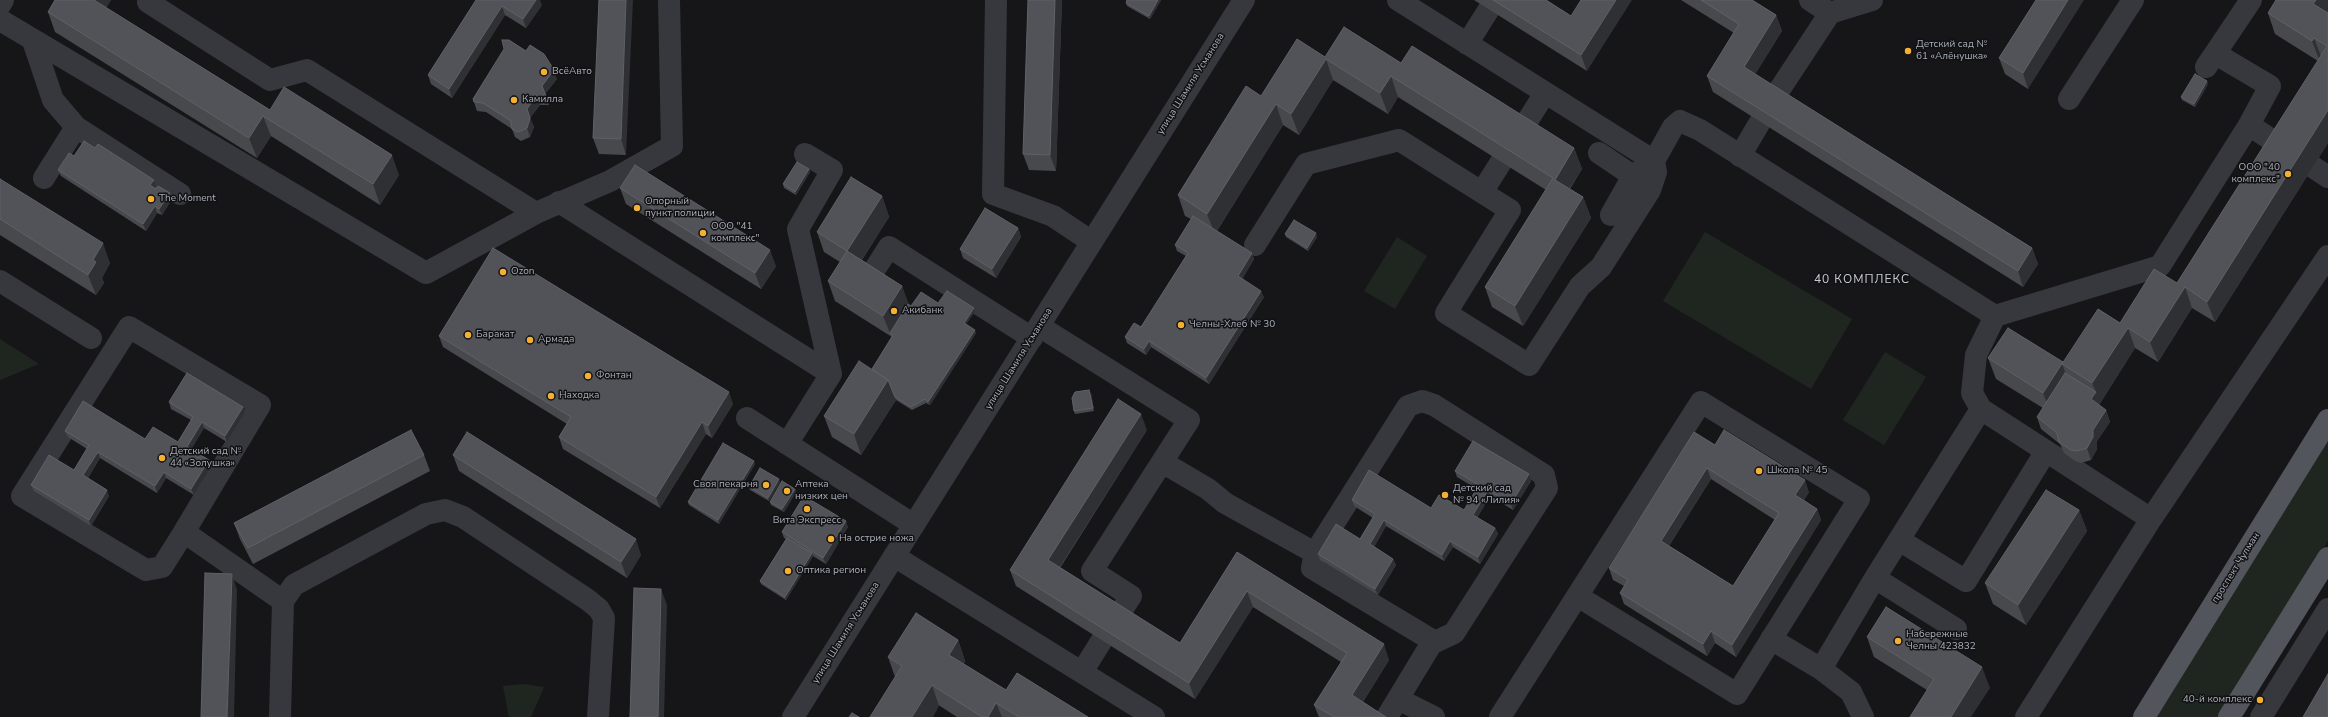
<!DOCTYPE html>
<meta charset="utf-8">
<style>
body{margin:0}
canvas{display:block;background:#161618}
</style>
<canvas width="2328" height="717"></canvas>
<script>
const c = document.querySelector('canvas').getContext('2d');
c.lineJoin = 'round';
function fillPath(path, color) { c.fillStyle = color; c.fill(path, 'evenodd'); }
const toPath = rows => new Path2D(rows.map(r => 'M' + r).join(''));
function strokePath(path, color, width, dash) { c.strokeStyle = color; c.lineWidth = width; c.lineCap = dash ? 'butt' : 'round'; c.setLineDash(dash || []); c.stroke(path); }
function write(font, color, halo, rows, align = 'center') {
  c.font = font + ' "Nunito Sans",sans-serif'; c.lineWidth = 3; c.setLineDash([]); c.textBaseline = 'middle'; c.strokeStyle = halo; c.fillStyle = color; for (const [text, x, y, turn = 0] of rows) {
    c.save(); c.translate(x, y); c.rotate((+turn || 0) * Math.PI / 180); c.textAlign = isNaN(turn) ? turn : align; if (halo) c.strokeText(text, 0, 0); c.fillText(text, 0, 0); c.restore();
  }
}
fillPath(toPath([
 [1705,232,1852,319,1811,389,1663,301],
 [1397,237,1427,256,1395,309,1364,291],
 [0,339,39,364,0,380],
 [1885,352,1926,377,1884,445,1843,420],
 [2328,439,2328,541,2218,717,2155,717],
 [524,684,544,687,531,717,509,717,503,686]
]), '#1e261f');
strokePath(toPath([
 [149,0,148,2,270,80,307,70,536,213],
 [996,0,993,194,1053,216,1092,242],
 [1398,0,1654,161,1673,127,1680,121,1700,130,1995,316,2160,266,2249,125,2270,86,2216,54],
 [1810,0,1830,13,1872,0],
 [0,5,3,0],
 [0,20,426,273,536,213,610,181,672,146,669,0],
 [33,41,53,100,76,127,180,194],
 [1467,44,1489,9],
 [2206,67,2251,0],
 [1774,98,1830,13],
 [2069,99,2133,0],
 [2249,125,2284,148],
 [1521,131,1545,93],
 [805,154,832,170,798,229,831,374],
 [1740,156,1760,122],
 [2313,167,2328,177],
 [44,178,76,127],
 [1482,192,1501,162],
 [559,202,831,374,787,444],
 [1611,215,1633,176],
 [1255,245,1306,164,1399,140,1510,210,1446,313,1529,365,1580,286,1601,267,1650,190,1656,172,1654,161,1633,176,1599,153],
 [875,269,889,247,1032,338],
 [0,281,91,338],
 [1995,316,1976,355,1972,393,1981,409,2151,519],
 [1039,326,1189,420,1092,571,1131,596,1118,616],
 [747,418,914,525],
 [1162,462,1208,489,1225,503,1315,553,1408,406,1422,401,1434,405,1544,475,1547,488,1454,633,1435,642,1312,568,1315,553],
 [184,532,162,567,146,570,22,496,129,327,260,405,184,532,283,601],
 [1899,540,1966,581,2046,451],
 [894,556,1154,717],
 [1875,578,1956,629],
 [1771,639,1821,669],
 [1082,672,1102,640],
 [1398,699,1434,717],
 [280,717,283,601,294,585,426,514,445,510,463,517,588,600,599,609,604,618,598,717],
 [793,717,1244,0],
 [1387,717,1433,641],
 [1500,717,1701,402,1859,499,1737,694,1579,597],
 [1863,717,1851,692,1821,669,1875,578,1981,409],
 [2026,717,2151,519,2328,256],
 [2261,717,2328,609]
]), '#37383d', 22);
strokePath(toPath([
 [2144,717,2328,420],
 [2229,717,2328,558]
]), '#53555c', 22);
fillPath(toPath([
 [55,0,111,0,106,8,270,110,399,175,380,205,271,136,257,158,55,32,48,12],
 [476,0,542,5,526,28,505,15,452,98,431,84,428,75],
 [599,0,626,155,599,154,593,138],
 [1028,0,1062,0,1056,171,1029,170,1023,154],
 [1127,0,1161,0,1150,19,1127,6,1126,3],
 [1474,0,1546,0,1571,16,1587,71],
 [1681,0,1752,0,1776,15,1782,31,1755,74,2032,248,2038,264,2023,287,1713,92,1707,76,1734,33],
 [2036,0,2028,89,2005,74,1999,58],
 [2328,0,2328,143,2215,322,2192,308,2158,362,2135,348,2099,405,2106,410,2110,422,2097,441,2097,449,2091,460,2081,463,2075,461,2064,453,2060,444,2041,429,2037,417,2043,408,1996,379,1988,358,2063,362,2063,363,2177,283,2318,61,2275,34,2268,13],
 [1325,57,1401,63,1574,148,1582,169,1570,189,1583,197,1591,218,1523,326,1492,307,1485,287,1546,190,1398,97,1388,114,1333,80,1299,135,1283,125,1217,231,1252,253,1254,259,1242,279,1264,297,1209,384,1151,347,1146,355,1127,343,1125,337,1141,327,1186,256,1177,251,1175,245,1191,219,1185,216,1178,195,1261,96],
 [557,79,545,94,549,105,540,105,530,118,534,127,530,137,521,141,515,137,512,129,486,112,477,111,473,99],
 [2208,84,2195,107,2182,100,2181,97],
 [95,148,154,180,156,186,155,188,170,193,172,199,162,215,157,213,146,231,61,176,58,170,74,156],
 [809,169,810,172,796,195,784,188,783,184],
 [0,179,110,263,102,278,104,283,96,295,0,235],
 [620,188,776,266,761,289,626,204],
 [882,196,889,217,862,260,902,286,908,304,911,306,938,303,975,311,966,324,976,333,930,405,926,403,912,410,896,400,861,455,832,437,824,416,872,369,892,337,835,301,828,281,840,262,824,252,817,232],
 [1018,228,1021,237,996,278,963,258,960,249],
 [1285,234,1317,237,1308,251,1286,237],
 [439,336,733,404,712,438,706,434,660,508,563,449,559,437,567,424,443,347],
 [1091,393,1094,411,1075,414,1074,411],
 [169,402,243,407,245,413,227,442,204,428,191,449,209,460,211,467,194,495,166,478,157,493,100,458,88,478,109,496,91,526,34,491,31,485,74,470,87,449,68,437,65,431,178,442,191,420,171,409],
 [1147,430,1060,568,1180,643,1237,552,1389,660,1363,702,1386,717,1319,717,1314,705,1341,662,1253,607,1195,699,1016,586,1010,570],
 [1715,445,1809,492,1804,500,1817,509,1821,520,1736,657,1715,643,1707,656,1624,604,1620,593,1624,586,1613,580,1609,568],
 [1711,479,1775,520,1733,586,1669,546],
 [424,455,430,471,253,564,240,539,234,523],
 [453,455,641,555,627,578,459,471],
 [755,464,719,524,689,505,688,502],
 [1455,471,1531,481,1513,510,1490,496,1477,518,1495,528,1498,534,1480,564,1453,547,1444,561,1386,526,1374,547,1393,559,1396,565,1378,595,1320,560,1318,554,1360,539,1373,518,1354,506,1352,500,1431,508,1464,510,1477,489,1457,477],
 [780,482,769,501,750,490,749,487],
 [795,489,796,492,784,512,771,505,770,502],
 [2079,510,2087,531,2026,625,1993,604,1985,583],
 [848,527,826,564,813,556,786,600,761,584,760,581,786,539,784,538,782,532],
 [1867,637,1990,688,1927,690,1874,657],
 [958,640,965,661,964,664,1006,690,1088,717,957,717,895,677,888,657]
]), '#47494d');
fillPath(toPath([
 [92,0,111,0,99,19],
 [536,0,540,0,542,5,526,28,523,19],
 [626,0,633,0,626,155,621,139],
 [1055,0,1062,0,1056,171,1050,155],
 [1158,0,1161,0,1150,19,1149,16],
 [1616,0,1632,0,1587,71,1581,55],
 [2068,0,2084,0,2028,89,2023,73],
 [2316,0,2328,0,2328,13,2313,4],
 [502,6,505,15,452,98,449,89],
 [1776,15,1782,31,1750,83,1744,67],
 [2314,38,2322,59,2320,62,2312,41],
 [1326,59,1333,80,1299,135,1291,114],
 [554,70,557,79,545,94,549,105,542,86],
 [1391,76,1398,97,1388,114,1380,93],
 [2207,81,2208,84,2195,107,2194,104],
 [536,96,540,105,530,118,534,127,530,137,527,128,527,109],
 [1276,104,1283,125,1215,234,1207,214],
 [2328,110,2328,143,2215,322,2207,302],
 [263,116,271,136,257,158,249,138],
 [1574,148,1582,169,1562,200,1555,180],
 [392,155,399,175,380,205,373,184],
 [809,169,810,172,796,195,795,192],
 [154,180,156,186,152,191,150,185],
 [170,193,172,199,162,215,159,209],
 [882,196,889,217,854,272,847,251],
 [1583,197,1591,218,1523,326,1515,306],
 [155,206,157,213,146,231,143,224],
 [1018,228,1021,237,996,278,992,269],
 [1316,233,1317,237,1308,251,1307,248],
 [103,243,110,263,102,278,104,283,96,295,88,275,93,260],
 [2032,248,2038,264,2023,287,2018,271],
 [770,250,776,266,761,289,755,273],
 [1252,253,1254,259,1240,283,1238,276],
 [902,286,910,307,890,333,883,316],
 [2185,287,2192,308,2158,362,2150,342],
 [1261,291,1264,297,1209,384,1206,378],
 [974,308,975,311,965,326,964,323],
 [2128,328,2135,348,2095,411,2091,399,2096,392,2092,383],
 [975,330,976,333,930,405,928,402],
 [1149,341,1151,347,1146,355,1144,349],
 [2063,362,2064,365,2062,364,2070,384,2051,413,2043,393],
 [888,380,896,400,861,455,854,434],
 [1089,390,1091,393,1094,411,1093,408],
 [729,392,733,404,712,438,708,426],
 [243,407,245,413,227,442,225,436],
 [2106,410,2110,422,2097,441,2097,449,2091,460,2087,448,2093,430],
 [1141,414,1147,430,1054,576,1048,560],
 [202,422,204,428,189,453,187,447],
 [702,422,706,434,660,508,656,497],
 [98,452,100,458,86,481,83,475],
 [209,460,211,467,194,495,191,489],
 [754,461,755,464,719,524,718,520],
 [1707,468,1711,479,1665,552,1661,541],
 [164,472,166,478,157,493,155,486],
 [1529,474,1531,481,1513,510,1511,504],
 [779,479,780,482,769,501,768,498],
 [1805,480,1809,492,1799,507,1795,495],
 [795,489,796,492,784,512,782,509],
 [107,490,109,496,91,526,89,520],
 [1488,490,1490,496,1475,521,1473,515],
 [1817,509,1821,520,1736,657,1732,645],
 [2079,510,2087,531,2026,625,2018,605],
 [1384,520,1386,526,1372,551,1370,544],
 [846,521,848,527,826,564,823,558],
 [1495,528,1498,534,1480,564,1478,557],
 [636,539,641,555,627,578,621,562],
 [1450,541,1453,547,1444,561,1442,555],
 [812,553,813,556,786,600,785,597],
 [1393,559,1396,565,1378,595,1375,589],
 [232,574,237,590,234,717,227,717],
 [661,589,667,605,664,717,658,717],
 [1247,591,1253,607,1195,699,1189,683],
 [1711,631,1715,643,1707,656,1703,644],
 [958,640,965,661,956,675,949,655],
 [1384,644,1389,660,1357,711,1352,695],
 [1982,667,1990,688,1971,717,1951,717],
 [932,685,939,706,933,717,912,717],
 [996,703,1002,717,988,717]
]), '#2f3033');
const building = toPath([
 [55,0,94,0,270,110,284,87,392,155,373,184,263,116,249,138,48,12,55,0],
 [476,0,536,0,523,19,502,6,449,89,428,75,476,0],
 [599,0,626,0,621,139,593,138,599,0],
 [1028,0,1055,0,1050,155,1023,154,1028,0],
 [1127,0,1158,0,1149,16,1126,3,1127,0],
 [1493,0,1546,0,1571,16,1581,0,1616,0,1581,55,1493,0],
 [1701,0,1752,0,1776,15,1744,67,2032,248,2018,271,1707,76,1739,24,1701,0],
 [2036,0,2068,0,2023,73,1999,58,2036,0],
 [2276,0,2316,0,2313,4,2328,13,2328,110,2207,302,2185,287,2150,342,2128,328,2092,383,2062,364,2098,309,2120,323,2154,269,2177,283,2327,46,2314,38,2312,41,2268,13,2276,0],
 [1344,27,1401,63,1412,46,1574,148,1555,180,1583,197,1515,306,1485,287,1553,178,1391,76,1380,93,1326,59,1291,114,1276,104,1207,214,1178,195,1246,86,1261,96,1297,39,1325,57,1344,27],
 [502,40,509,40,526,51,530,45,544,54,554,70,542,86,546,96,536,96,527,109,530,118,527,128,518,132,512,129,511,121,483,103,474,102,473,99,504,49,502,40],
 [2195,74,2207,81,2194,104,2181,97,2195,74],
 [84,141,95,148,98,144,154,180,150,185,156,189,158,186,170,193,159,209,155,206,143,224,58,170,69,153,74,156,84,141],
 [797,162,809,169,795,192,783,184,797,162],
 [635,165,770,250,755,273,620,188,635,165],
 [851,177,882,196,847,251,902,286,883,316,828,281,847,251,817,232,851,177],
 [0,179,103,243,93,260,96,262,88,275,0,219,0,179],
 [985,208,1018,228,992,269,960,249,985,208],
 [1193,216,1252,253,1238,276,1261,291,1206,378,1149,341,1144,349,1125,337,1134,323,1141,327,1188,253,1175,245,1193,216],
 [1294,220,1316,233,1307,248,1285,234,1294,220],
 [493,248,729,392,708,426,702,422,656,497,559,437,571,417,439,336,493,248],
 [947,291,974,308,964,323,975,330,928,402,925,399,911,407,895,397,888,380,872,369,893,335,890,333,908,304,911,306,921,292,938,303,947,291],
 [2008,328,2063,362,2043,393,1988,358,2008,328],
 [859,361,888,380,854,434,824,416,859,361],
 [187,373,243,407,225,436,202,422,187,447,209,460,191,489,164,472,155,486,98,452,83,475,107,490,89,520,31,485,49,455,74,470,89,445,65,431,83,401,145,439,153,427,178,442,193,417,169,402,187,373],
 [2065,373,2096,392,2091,399,2106,410,2093,430,2093,437,2087,448,2077,451,2071,450,2059,442,2057,433,2037,417,2065,373],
 [1089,390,1093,408,1074,411,1072,398,1075,392,1089,390],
 [1118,399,1141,414,1048,560,1180,643,1237,552,1384,644,1352,695,1386,717,1334,717,1314,705,1347,653,1247,591,1189,683,1010,570,1118,399],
 [411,430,424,455,248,548,234,523,411,430],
 [1724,430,1805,480,1795,495,1817,509,1732,645,1711,631,1703,644,1620,593,1628,580,1609,568,1694,432,1715,445,1724,430],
 [1707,468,1779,513,1733,586,1661,541,1707,468],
 [467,432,636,539,621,562,453,455,467,432],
 [1473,441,1529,474,1511,504,1488,490,1473,515,1495,528,1478,557,1450,541,1442,555,1384,520,1370,544,1393,559,1375,589,1318,554,1336,524,1360,539,1375,514,1352,500,1369,470,1431,508,1439,495,1464,510,1479,485,1455,471,1473,441],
 [723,443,754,461,718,520,688,502,723,443],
 [760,468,779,479,768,498,749,487,760,468],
 [782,481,795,489,782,509,770,502,782,481],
 [2046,490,2079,510,2018,605,1985,583,2046,490],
 [804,496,846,521,823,558,782,532,804,496],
 [787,538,812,553,785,597,760,581,787,538],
 [205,573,232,574,227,717,201,717,205,573],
 [634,588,661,589,658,717,630,717,634,588],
 [1886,607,1982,667,1951,717,1910,717,1934,679,1867,637,1886,607],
 [916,613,958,640,949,655,1006,690,1017,673,1088,717,1019,717,996,703,988,717,982,717,932,685,912,717,870,717,902,666,888,657,916,613],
 [2328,674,2328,717,2303,717,2328,674],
 [852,713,859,717,849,717,852,713]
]);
fillPath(building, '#525359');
strokePath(building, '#5f6168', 1);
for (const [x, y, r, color] of [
 [1908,51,4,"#f2b134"],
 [544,72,4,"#f2b134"],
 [514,100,4,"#f2b134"],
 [2288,174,4,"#f2b134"],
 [151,199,4,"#f2b134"],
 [637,208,4,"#f2b134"],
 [703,233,4,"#f2b134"],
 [503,272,4,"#f2b134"],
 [894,311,4,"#f2b134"],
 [1181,325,4,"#f2b134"],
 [468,335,4,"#f2b134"],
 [530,340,4,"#f2b134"],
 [588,376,4,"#f2b134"],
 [551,396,4,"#f2b134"],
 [162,458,4,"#f2b134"],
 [1759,471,4,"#f2b134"],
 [766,485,4,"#f2b134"],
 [787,491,4,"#f2b134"],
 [1445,495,4,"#f2b134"],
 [807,509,4,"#f2b134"],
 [831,539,4,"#f2b134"],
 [788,571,4,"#f2b134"],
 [1898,641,4,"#f2b134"],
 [2260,700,4,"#f2b134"]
]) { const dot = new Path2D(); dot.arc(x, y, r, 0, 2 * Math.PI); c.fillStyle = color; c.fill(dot); strokePath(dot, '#111113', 1.5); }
write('10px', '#a8adb8', '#111113', [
 ["Детский сад №",1916,45],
 ["61 «Алёнушка»",1916,57],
 ["ВсёАвто",552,72],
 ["Камилла",522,100],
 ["ООО \"40",2280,168,"right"],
 ["комплекс\"",2280,180,"right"],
 ["The Moment",159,199],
 ["Опорный",645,202],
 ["пункт полиции",645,214],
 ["ООО \"41",711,227],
 ["комплекс\"",711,239],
 ["Ozon",511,272],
 ["Акибанк",902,311],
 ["Челны-Хлеб № 30",1189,325],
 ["Баракат",476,335],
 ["Армада",538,340],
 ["Фонтан",596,376],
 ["Находка",559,396],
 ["Детский сад №",170,452],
 ["44 «Золушка»",170,464],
 ["Школа № 45",1767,471],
 ["Своя пекарня",758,485,"right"],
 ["Аптека",795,485],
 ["низких цен",795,497],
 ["Детский сад",1453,489],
 ["№ 94 «Лилия»",1453,501],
 ["Вита Экспресс",807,521,"center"],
 ["На острие ножа",839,539],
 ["Оптика регион",796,571],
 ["Набережные",1906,635],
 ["Челны 423832",1906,647],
 ["40-й комплекс",2252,700,"right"]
], 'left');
write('10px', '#a8adb8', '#111113', [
 ["улица Шамиля Усманова",1191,84,-58],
 ["улица Шамиля Усманова",1019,359,-58],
 ["проспект Чулман",2236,568,-58],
 ["улица Шамиля Усманова",846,633,-58]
]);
c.letterSpacing = '1px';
write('12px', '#c9ccd4', '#111113', [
 ["40 КОМПЛЕКС",1862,280]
]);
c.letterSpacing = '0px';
</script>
